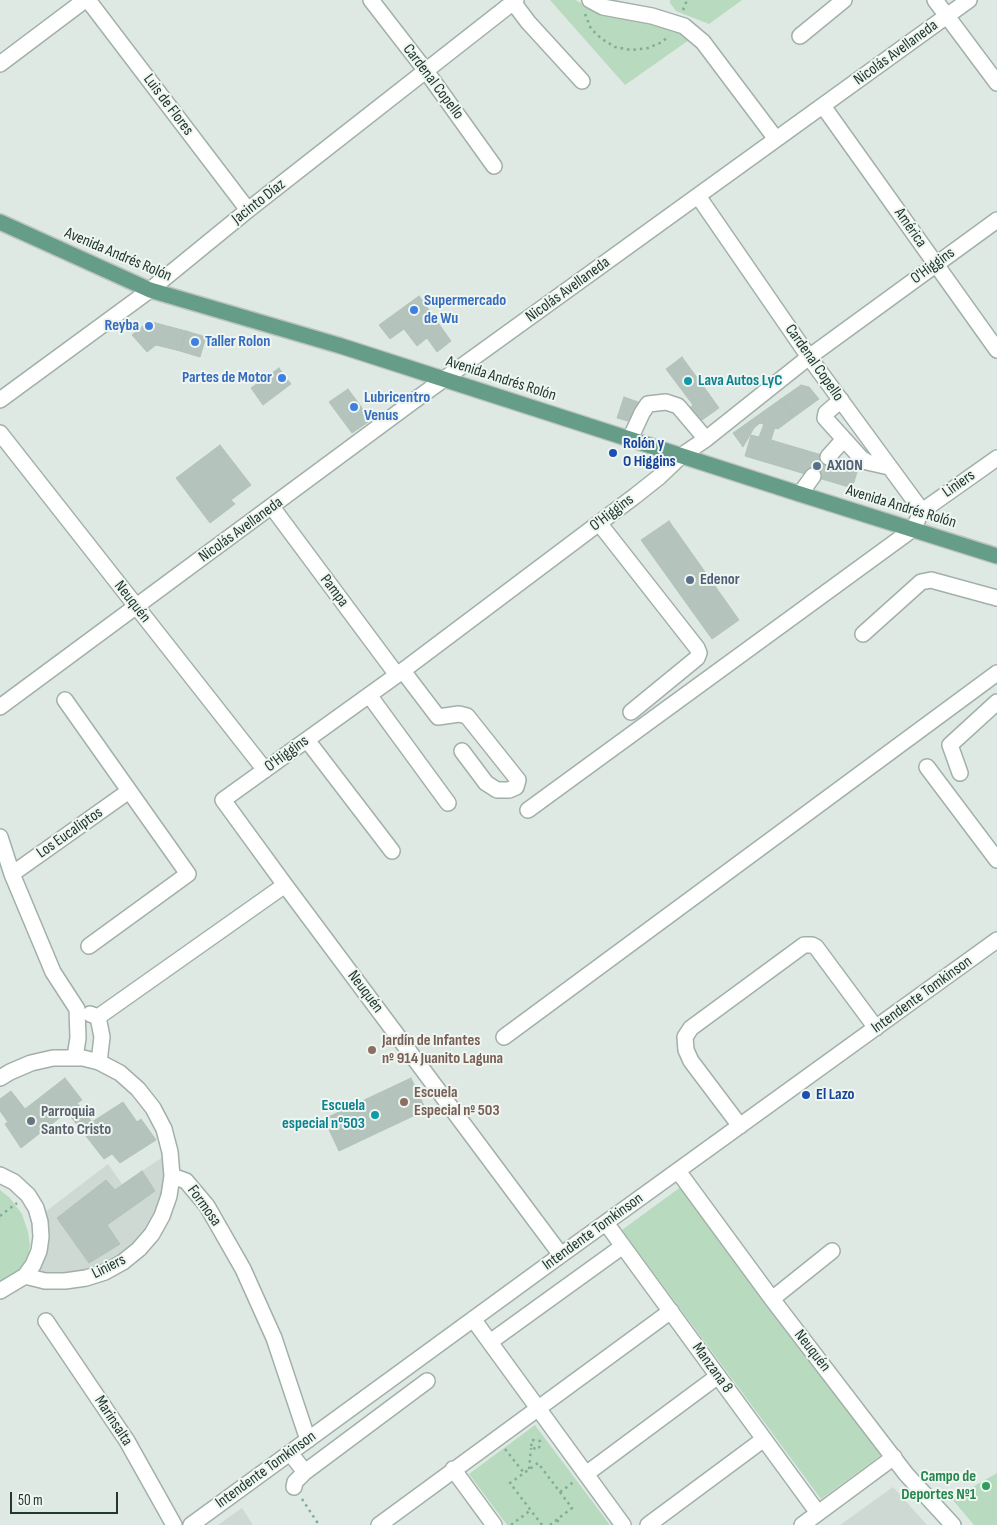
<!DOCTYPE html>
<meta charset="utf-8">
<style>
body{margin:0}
#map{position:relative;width:997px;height:1525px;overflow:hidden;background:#dfe9e3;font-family:"Sofia Sans Condensed",sans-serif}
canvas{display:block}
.scale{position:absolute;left:10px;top:1492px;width:108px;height:22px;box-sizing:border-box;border:2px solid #21382f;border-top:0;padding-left:6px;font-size:15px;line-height:18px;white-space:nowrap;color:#21382f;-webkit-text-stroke:4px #eff6f2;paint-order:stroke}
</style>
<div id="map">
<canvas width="997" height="1525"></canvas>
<div class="scale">50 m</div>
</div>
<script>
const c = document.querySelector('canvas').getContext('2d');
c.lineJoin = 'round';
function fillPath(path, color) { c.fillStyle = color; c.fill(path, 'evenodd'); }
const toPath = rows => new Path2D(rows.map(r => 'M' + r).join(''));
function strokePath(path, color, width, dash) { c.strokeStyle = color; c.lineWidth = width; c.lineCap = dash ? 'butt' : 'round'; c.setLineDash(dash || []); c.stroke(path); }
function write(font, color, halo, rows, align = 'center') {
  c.font = font + ' "Sofia Sans Condensed",sans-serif'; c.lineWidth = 4; c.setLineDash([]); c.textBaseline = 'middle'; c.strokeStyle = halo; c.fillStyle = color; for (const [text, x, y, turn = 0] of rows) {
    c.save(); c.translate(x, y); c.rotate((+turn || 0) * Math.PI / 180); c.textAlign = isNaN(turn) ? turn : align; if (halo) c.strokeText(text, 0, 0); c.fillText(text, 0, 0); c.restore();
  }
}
fillPath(toPath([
 [172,1151,172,1176,153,1229,99,1276,28,1276,40,1216,108,1164,122,1184],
 [893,1487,927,1525,840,1525],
 [242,1508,253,1525,218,1525]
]), '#cdd9d2');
fillPath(toPath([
 [550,0,575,0,602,13,658,24,685,33,689,40,625,85],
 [670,0,742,0,709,24,676,11,670,3],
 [682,1186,881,1455,821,1499,622,1230],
 [0,1190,10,1198,22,1214,28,1232,30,1245,28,1259,21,1270,0,1286],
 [535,1425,610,1525,507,1525,469,1474],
 [997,1473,997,1525,974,1525,952,1499]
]), '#b8dabe');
const building = toPath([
 [419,296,451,341,437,352,427,338,417,346,404,329,390,339,379,325,419,296],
 [152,322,186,331,180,351,156,345,147,352,132,335,143,326,152,322],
 [186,331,206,337,200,357,180,351,186,331],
 [682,357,709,394,693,405,666,369,682,357],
 [279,368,291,384,263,405,251,388,279,368],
 [801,385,809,387,819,399,794,417,781,399,801,385],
 [348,389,371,420,352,433,329,402,348,389],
 [709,394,719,408,695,425,685,411,709,394],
 [624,397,641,403,635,423,617,418,624,397],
 [781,399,794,417,778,429,760,423,754,428,743,447,733,433,781,399],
 [764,424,775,427,771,440,859,466,852,488,745,456,751,435,759,437,764,424],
 [220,445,251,485,231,500,235,504,210,523,176,478,220,445],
 [669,521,739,620,712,639,641,540,669,521],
 [65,1078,82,1100,77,1103,92,1122,123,1102,137,1122,141,1119,156,1140,120,1163,112,1154,104,1159,67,1112,21,1148,5,1124,8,1122,0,1111,0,1099,11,1091,25,1109,65,1078],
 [411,1078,426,1110,339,1151,324,1119,411,1078],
 [142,1171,155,1191,107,1225,120,1244,89,1263,57,1218,106,1180,115,1190,142,1171]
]);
fillPath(building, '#b4c4bc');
strokePath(building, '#b2c2ba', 1);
strokePath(toPath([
 [813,476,828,457]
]), '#b9c6bf', 15, [15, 8]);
const minor = toPath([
 [88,0,248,210],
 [371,0,426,71,494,166],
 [590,0,603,7,652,16,684,26,703,42,776,139],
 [935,0,997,83],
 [513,2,528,22,582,81],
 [800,36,844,0],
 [0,64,85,0],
 [823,106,997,350],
 [0,400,150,290,248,210,516,0],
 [841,400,826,413,825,418,861,458,867,462,889,467],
 [0,433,265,770],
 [630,439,642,413,648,404,666,402,678,406,706,439],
 [828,457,844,439],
 [800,494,813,476],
 [272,507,397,675],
 [922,511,997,458],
 [599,523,697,648,699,653,697,658,631,712],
 [863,634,921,582,931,580,997,598],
 [403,671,438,717,459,714,467,716,518,780,516,787,509,790,497,790,486,783,462,751],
 [369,695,448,803],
 [65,700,188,874,89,946],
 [0,707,415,400,969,0],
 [307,740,392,851],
 [927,767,997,860],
 [960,773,950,745,997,702],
 [528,810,913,529,922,511,809,357,698,196],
 [0,837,12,874,53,972,77,1009,78,1038,75,1057],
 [12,874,129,791],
 [90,1014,98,1017,102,1037,99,1062],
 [98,1017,285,885],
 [504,1037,997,673],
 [0,1078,10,1072,31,1063,53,1058,83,1058,99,1062,120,1073,138,1089,153,1108,164,1129,170,1152,172,1176,169,1196,162,1216,152,1234,139,1249,123,1262,105,1272,86,1278,65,1281,45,1281,25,1276],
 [740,1126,691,1061,686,1050,685,1037,691,1028,804,945,812,945,816,947,876,1028],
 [678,1171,772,1299,906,1474,953,1525],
 [0,1175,14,1182,28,1195,36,1208,40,1222,41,1237,39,1251,33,1265,25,1276,0,1291],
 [172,1176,186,1181,207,1206,243,1269,274,1338,308,1440],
 [606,1223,818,1513],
 [561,1255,285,885,223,800,397,675,635,496,659,477,681,456,706,439,809,357,997,220],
 [772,1299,832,1251],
 [473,1319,623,1525],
 [46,1321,127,1441,174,1525],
 [490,1342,623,1246],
 [290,1453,305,1472,295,1482,294,1487],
 [453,1469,494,1525],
 [305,1472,427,1381],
 [586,1474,718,1376],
 [191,1525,561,1255,997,940],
 [379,1525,671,1311],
 [648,1525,764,1439],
 [802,1525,894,1457]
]);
const major = toPath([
 [0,222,150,290,341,346,800,494,997,556]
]);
strokePath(minor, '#a2b0a9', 18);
strokePath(major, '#bcc3c1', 18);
strokePath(toPath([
 [683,10,687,0],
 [585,14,591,29,602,39,615,47,631,50,648,48,662,42,669,36],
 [0,1216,17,1203],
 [532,1440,540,1441,539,1449,531,1448,532,1440],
 [505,1449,524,1473],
 [529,1469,531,1448],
 [560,1492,575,1481],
 [302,1499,319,1525],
 [557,1520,561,1525],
 [511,1525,531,1510],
 [542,1525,510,1483,538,1463,572,1508,550,1525]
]), '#81ac99', 2.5, [2.5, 4]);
strokePath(minor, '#fff', 15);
strokePath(major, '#659d88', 15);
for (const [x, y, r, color] of [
 [414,310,5,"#3f7fe0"],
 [149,326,5,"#3f7fe0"],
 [195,342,5,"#3f7fe0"],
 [282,378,5,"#3f7fe0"],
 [688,381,5,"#0f9aa8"],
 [354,407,5,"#3f7fe0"],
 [613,453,5,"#1a4fb4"],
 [817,466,5,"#5c6f8a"],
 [690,580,5,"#5c6f8a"],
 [372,1050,5,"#8d6e63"],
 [806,1095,5,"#1a4fb4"],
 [404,1102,5,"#8d6e63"],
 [375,1115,5,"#0f9aa8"],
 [31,1121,5,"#6b7280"],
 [986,1486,5,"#2e9e5b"]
]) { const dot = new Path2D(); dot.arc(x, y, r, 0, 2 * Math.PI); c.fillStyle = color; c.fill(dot); strokePath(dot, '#eff6f2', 2); }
write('16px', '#21382f', '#eff6f2', [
 ["Nicolás Avellaneda",896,53,-36],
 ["Cardenal Copello",433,82,53],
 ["Luis de Flores",168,105,53],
 ["Jacinto Díaz",259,202,-38],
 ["América",910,228,55],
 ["Avenida Andrés Rolón",118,255,23],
 ["O'Higgins",933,266,-36],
 ["Nicolás Avellaneda",568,290,-36],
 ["Cardenal Copello",814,363,55],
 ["Avenida Andrés Rolón",501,379,18],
 ["Liniers",959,484,-35],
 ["Avenida Andrés Rolón",901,507,17],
 ["O'Higgins",612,513,-37],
 ["Nicolás Avellaneda",241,530,-36],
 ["Pampa",334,591,53],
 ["Neuquén",132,602,52],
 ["O'Higgins",287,754,-36],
 ["Los Eucaliptos",70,833,-35],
 ["Neuquén",365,992,53],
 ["Intendente Tomkinson",922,995,-36],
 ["Formosa",204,1206,54],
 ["Intendente Tomkinson",593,1232,-36],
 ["Liniers",109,1267,-27],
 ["Neuquén",812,1351,52],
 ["Manzana 8",712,1368,54],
 ["Marinsalta",113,1421,57],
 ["Intendente Tomkinson",266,1470,-36]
]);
write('bold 16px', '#366cbe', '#eff6f2', [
 ["Supermercado",424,301],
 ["de Wu",424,319],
 ["Reyba",139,326,"right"],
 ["Taller Rolon",205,342],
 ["Partes de Motor",272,378,"right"],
 ["Lubricentro",364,398],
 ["Venus",364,416]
], 'left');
write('bold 16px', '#0d838f', '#eff6f2', [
 ["Lava Autos LyC",698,381],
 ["Escuela",365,1106,"right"],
 ["especial n°503",365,1124,"right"]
], 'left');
write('bold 16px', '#164399', '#eff6f2', [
 ["Rolón y",623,444],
 ["O Higgins",623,462],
 ["El Lazo",816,1095]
], 'left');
write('bold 16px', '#4e5e75', '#eff6f2', [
 ["AXION",827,466],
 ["Edenor",700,580]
], 'left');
write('bold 16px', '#785e54', '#eff6f2', [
 ["Jardín de Infantes",382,1041],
 ["nº 914 Juanito Laguna",382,1059],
 ["Escuela",414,1093],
 ["Especial nº 503",414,1111]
], 'left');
write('bold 16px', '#5b616d', '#eff6f2', [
 ["Parroquia",41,1112],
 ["Santo Cristo",41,1130]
], 'left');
write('bold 16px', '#27864d', '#eff6f2', [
 ["Campo de",976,1477],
 ["Deportes Nº1",976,1495]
], 'right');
</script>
